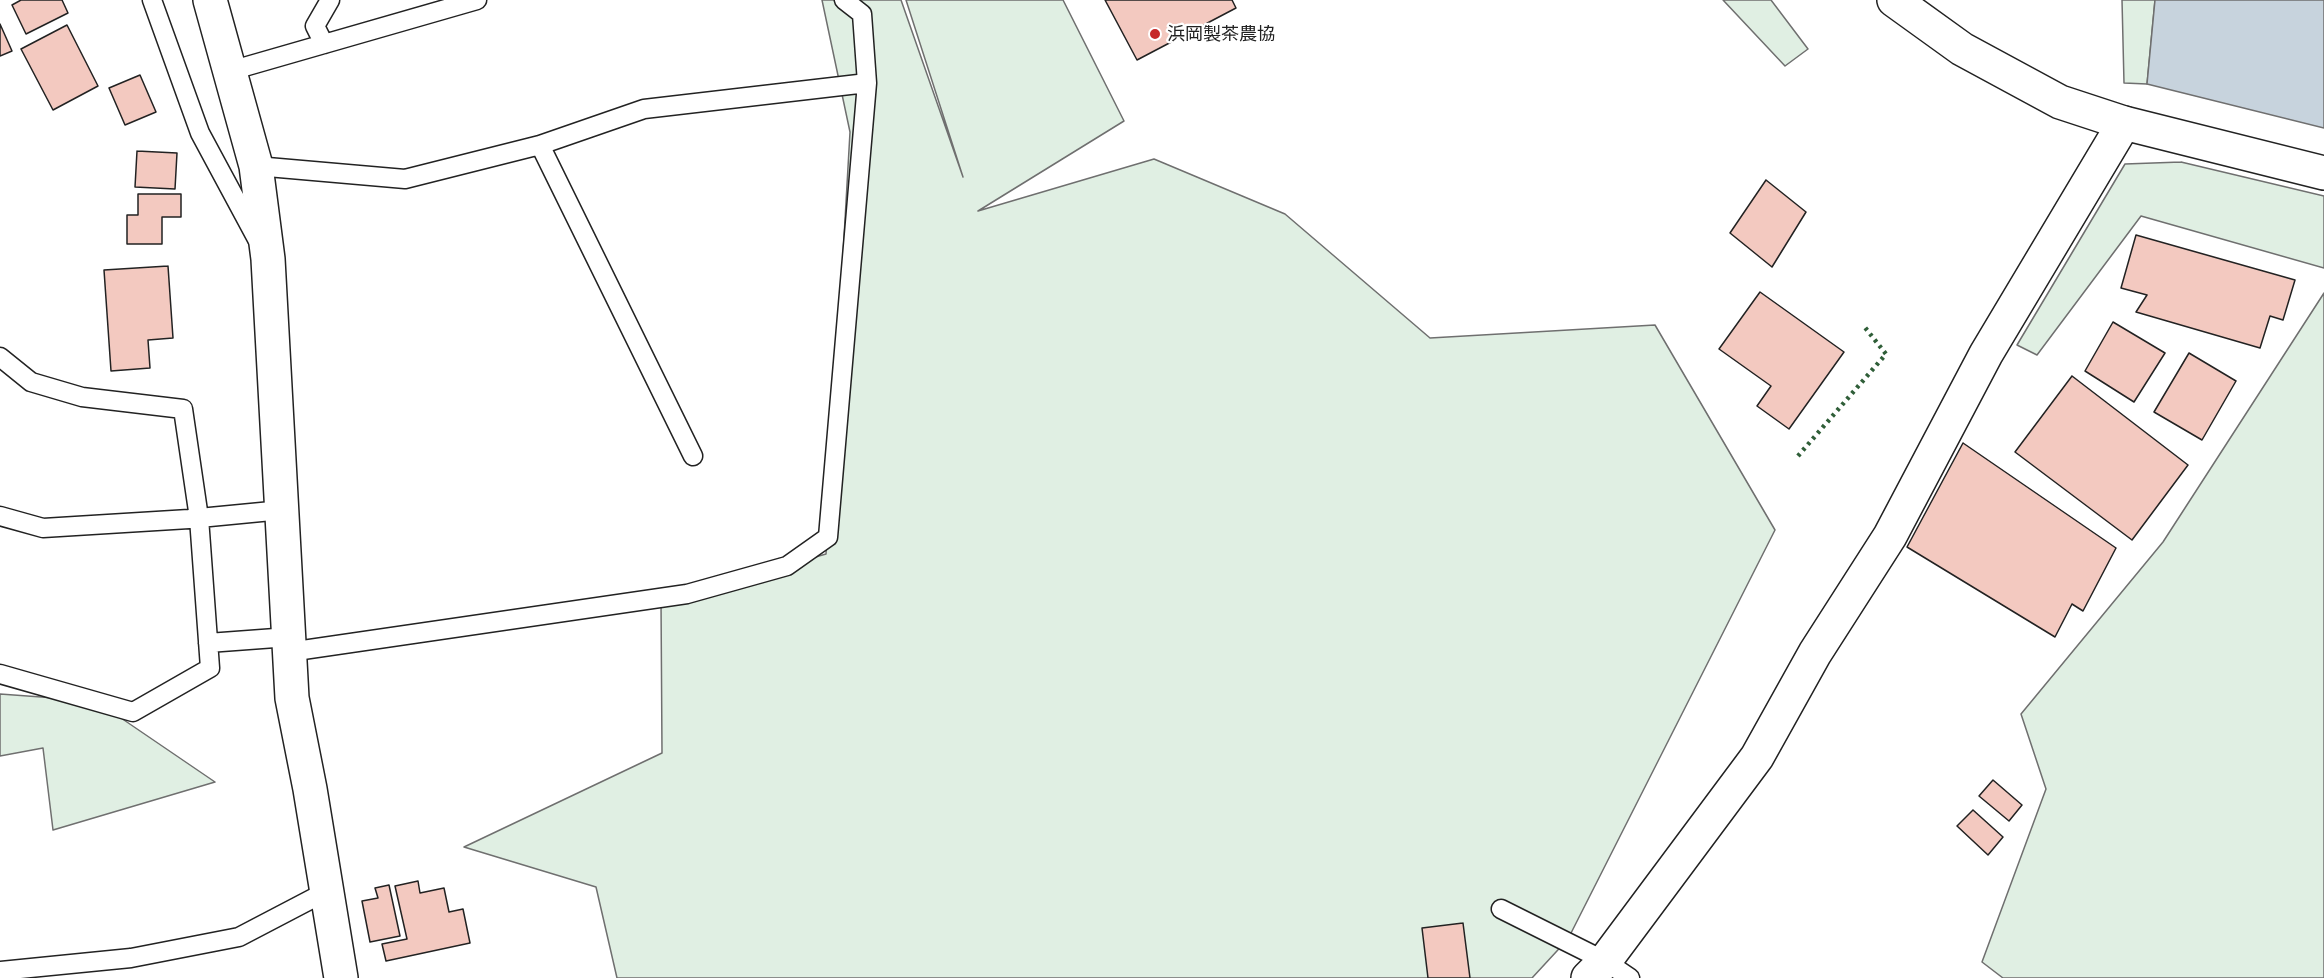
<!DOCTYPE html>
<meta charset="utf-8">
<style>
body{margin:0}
canvas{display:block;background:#fff}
</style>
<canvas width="2324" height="978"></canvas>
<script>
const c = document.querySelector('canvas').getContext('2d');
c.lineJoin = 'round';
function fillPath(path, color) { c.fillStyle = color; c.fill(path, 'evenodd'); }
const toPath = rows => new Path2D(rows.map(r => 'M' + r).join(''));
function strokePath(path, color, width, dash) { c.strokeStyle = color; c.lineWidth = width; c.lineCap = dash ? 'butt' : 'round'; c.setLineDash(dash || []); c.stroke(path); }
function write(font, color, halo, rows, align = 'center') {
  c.font = font + ' "Exo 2","Noto Sans JP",sans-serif'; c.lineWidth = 4.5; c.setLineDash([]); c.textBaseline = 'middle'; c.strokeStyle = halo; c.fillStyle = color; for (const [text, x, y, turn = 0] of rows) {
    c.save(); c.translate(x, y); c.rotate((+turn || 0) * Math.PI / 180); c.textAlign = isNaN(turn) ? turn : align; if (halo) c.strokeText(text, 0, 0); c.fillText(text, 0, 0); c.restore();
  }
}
const green = toPath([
 [822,0,901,0,963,177,906,0,1063,0,1124,121,978,211,1154,159,1285,214,1430,338,1655,325,1775,530,1568,939,1532,978,617,978,596,887,464,847,662,753,661,601,826,554,850,132,822,0],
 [1723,0,1771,0,1808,49,1785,66,1723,0],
 [2122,0,2155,0,2147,84,2124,83,2122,0],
 [2181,162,2324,196,2324,268,2141,216,2037,355,2017,345,2125,164,2181,162],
 [2324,293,2324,978,2003,978,1982,962,2046,789,2021,714,2163,542,2324,293],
 [0,694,96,701,215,782,53,830,43,748,0,756,0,694]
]);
fillPath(green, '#e0efe3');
strokePath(green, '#6f6f6f', 1.5);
const water = toPath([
 [2155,0,2324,0,2324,128,2147,84,2155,0]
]);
fillPath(water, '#c7d3dd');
strokePath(water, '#6f6f6f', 1.5);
const building = toPath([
 [21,0,62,0,68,13,26,34,12,5,21,0],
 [1105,0,1232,0,1236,8,1137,60,1105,0],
 [0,24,12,51,0,56,0,24],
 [67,25,98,86,53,110,21,49,67,25],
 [140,75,156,112,125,125,109,88,140,75],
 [137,151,177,153,175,189,135,187,137,151],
 [1766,180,1806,212,1772,267,1730,233,1766,180],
 [138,194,181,194,181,217,162,217,162,244,127,244,127,215,138,215,138,194],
 [2136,235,2295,280,2283,320,2270,316,2260,348,2136,312,2147,295,2121,288,2136,235],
 [168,266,173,338,148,340,150,368,111,371,104,270,168,266],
 [1760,292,1844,352,1789,429,1757,406,1771,386,1719,349,1760,292],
 [2113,322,2165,353,2134,402,2085,371,2113,322],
 [2189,353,2236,381,2202,440,2154,412,2189,353],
 [2072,376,2188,465,2132,540,2015,452,2072,376],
 [1963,443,2116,548,2083,611,2072,604,2055,637,1907,547,1963,443],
 [1993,780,2022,805,2009,821,1979,796,1993,780],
 [1973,810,2003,837,1988,855,1957,826,1973,810],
 [418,881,420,893,444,888,449,912,463,909,470,943,386,961,382,944,407,939,395,886,418,881],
 [389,885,400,936,370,942,362,901,378,898,375,888,389,885],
 [1463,923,1470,978,1428,978,1422,928,1463,923]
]);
fillPath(building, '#f3c9c0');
strokePath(building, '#222', 1.5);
const service = toPath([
 [152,0,200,133,257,239],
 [324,44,315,26,330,0],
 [230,71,477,0],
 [540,145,644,109,867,83],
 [256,166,405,179,540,145,693,456],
 [0,357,31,382,82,397,183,409,199,518,210,668,133,712,0,674],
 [0,516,43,528,189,519,282,510],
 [208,643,289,637],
 [289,652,687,594,787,566,828,537,867,83,862,14,844,0],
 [1501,909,1605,961,1630,978],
 [0,971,131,958,239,937,327,891]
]);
const minor = toPath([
 [1588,978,1605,961,1757,757,1815,653,1890,536,1986,354,2124,123]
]);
const tertiary = toPath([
 [210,0,256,166,268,259,292,698,310,789,341,978],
 [1894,0,1962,49,2060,102,2124,123,2324,173]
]);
strokePath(service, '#222', 21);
strokePath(minor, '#222', 36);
strokePath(tertiary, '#222', 36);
strokePath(service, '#fff', 18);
strokePath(minor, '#fff', 33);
strokePath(tertiary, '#fff', 33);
strokePath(toPath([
 [1798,456,1886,354,1863,325]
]), '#2f5e38', 4.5, [3, 4.5]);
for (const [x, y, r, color] of [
 [1155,34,6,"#c62828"]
]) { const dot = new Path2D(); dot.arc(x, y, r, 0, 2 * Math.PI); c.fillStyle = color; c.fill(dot); strokePath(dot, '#fff', 2); }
write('18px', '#222', '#fff', [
 ["浜岡製茶農協",1167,34]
], 'left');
</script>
